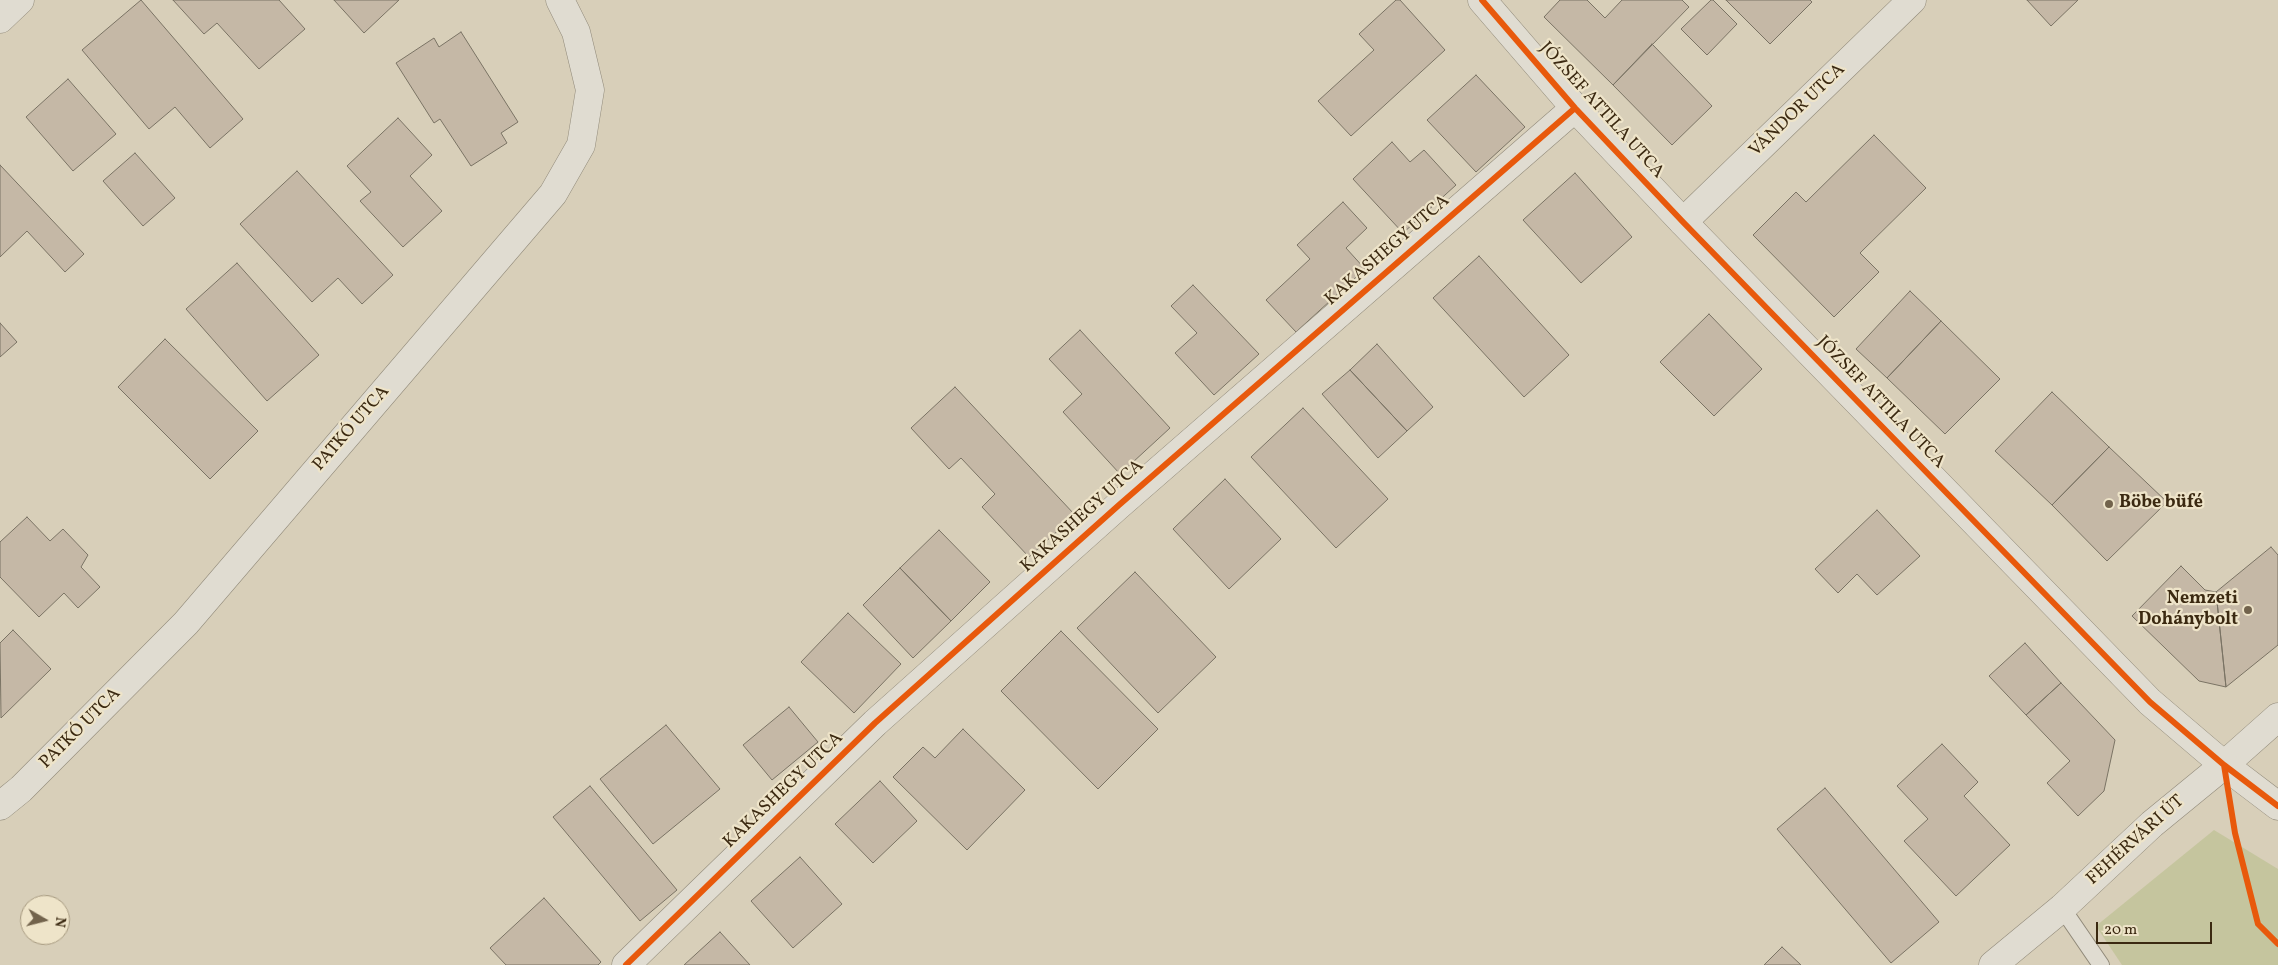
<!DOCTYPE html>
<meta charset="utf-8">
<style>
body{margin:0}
#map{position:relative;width:2278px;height:965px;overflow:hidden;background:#d8cfb9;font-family:Vollkorn,serif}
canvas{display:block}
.north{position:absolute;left:20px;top:895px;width:50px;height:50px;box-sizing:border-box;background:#eee4c9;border:1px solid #a6997f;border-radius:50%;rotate:98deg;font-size:14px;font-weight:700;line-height:20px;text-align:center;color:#3b2911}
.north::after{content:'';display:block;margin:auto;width:18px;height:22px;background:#72634c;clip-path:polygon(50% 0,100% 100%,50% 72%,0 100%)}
.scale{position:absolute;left:2096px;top:922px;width:116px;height:22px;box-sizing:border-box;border:2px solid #3b2911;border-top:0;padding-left:6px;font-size:15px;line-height:18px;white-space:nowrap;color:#3b2911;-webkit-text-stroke:4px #eee4c9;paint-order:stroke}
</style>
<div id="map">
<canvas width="2278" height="965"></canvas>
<div class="north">N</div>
<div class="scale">20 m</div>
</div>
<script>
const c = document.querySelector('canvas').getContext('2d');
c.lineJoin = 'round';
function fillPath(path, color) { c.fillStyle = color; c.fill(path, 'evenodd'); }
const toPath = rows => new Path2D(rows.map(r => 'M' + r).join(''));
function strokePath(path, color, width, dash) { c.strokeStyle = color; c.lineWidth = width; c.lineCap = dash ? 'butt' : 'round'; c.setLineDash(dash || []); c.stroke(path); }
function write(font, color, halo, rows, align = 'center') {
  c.font = font + ' Vollkorn,serif'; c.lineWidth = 4.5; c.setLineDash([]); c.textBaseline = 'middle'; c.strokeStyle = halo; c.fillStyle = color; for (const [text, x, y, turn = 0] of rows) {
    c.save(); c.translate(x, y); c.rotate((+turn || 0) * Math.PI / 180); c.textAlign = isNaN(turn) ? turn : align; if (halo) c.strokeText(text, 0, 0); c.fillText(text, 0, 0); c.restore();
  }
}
fillPath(toPath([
 [2214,830,2278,869,2278,965,2122,965,2096,926]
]), '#c5c59e');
const building = toPath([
 [141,0,243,119,210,148,175,107,149,129,82,50,141,0],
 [173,0,279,0,305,29,259,69,217,23,204,34,173,0],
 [334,0,399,0,364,33,334,0],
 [1396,0,1400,0,1445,50,1351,136,1318,101,1374,50,1359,34,1396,0],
 [1560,0,1587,0,1605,18,1622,0,1682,0,1689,7,1613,85,1544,17,1560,0],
 [1711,0,1713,0,1737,24,1707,55,1681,29,1711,0],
 [1726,0,1810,0,1812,2,1770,44,1726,0],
 [2027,0,2078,0,2051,26,2027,0],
 [461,32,518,122,501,133,507,143,471,166,440,119,434,123,396,63,434,38,439,47,461,32],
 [1652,44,1712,106,1672,145,1613,85,1652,44],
 [1476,75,1525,127,1476,172,1427,120,1476,75],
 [68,79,116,134,73,171,26,117,68,79],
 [398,118,432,155,410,176,442,211,403,247,360,201,371,192,347,166,398,118],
 [1874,135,1926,188,1860,253,1879,272,1834,317,1753,235,1796,192,1806,202,1874,135],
 [1392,142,1410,162,1424,150,1456,185,1403,233,1353,179,1392,142],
 [135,153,175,198,143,226,103,181,135,153],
 [0,165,84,254,65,272,27,231,0,257,0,165],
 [297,171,393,275,362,304,338,278,312,302,240,224,297,171],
 [1575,173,1632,237,1581,283,1523,220,1575,173],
 [1343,202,1367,228,1346,248,1365,269,1296,332,1266,300,1310,259,1297,245,1343,202],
 [1479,256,1569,355,1524,397,1433,298,1479,256],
 [237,263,319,355,267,401,186,309,237,263],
 [1193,285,1259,354,1214,395,1175,353,1197,333,1171,306,1193,285],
 [1910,291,1941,321,1887,378,1856,349,1910,291],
 [1709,314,1762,369,1714,416,1660,362,1709,314],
 [1941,321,2000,379,1945,434,1887,378,1941,321],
 [0,323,17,342,0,357,0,323],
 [1080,330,1170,428,1120,474,1063,412,1082,394,1049,359,1080,330],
 [165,339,258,431,210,479,118,387,165,339],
 [1377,344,1433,407,1407,431,1350,370,1377,344],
 [1350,370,1407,431,1378,458,1322,394,1350,370],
 [955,387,1075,515,1029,557,982,507,995,494,961,458,949,469,911,428,955,387],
 [2052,392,2109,447,2052,505,1995,451,2052,392],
 [1303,408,1388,499,1336,548,1251,457,1303,408],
 [2109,447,2167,502,2107,561,2052,505,2109,447],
 [1225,479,1281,539,1229,589,1173,529,1225,479],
 [1877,510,1920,556,1877,595,1857,574,1838,593,1815,569,1877,510],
 [27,517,50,541,63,529,88,555,81,567,100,587,78,608,64,593,39,617,0,577,0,542,27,517],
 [939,530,990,582,951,621,900,568,939,530],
 [2271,547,2278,555,2278,645,2226,687,2216,592,2271,547],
 [2181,566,2205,590,2216,592,2226,687,2199,681,2132,616,2181,566],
 [900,568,951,621,913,658,863,605,900,568],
 [1135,572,1216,657,1158,713,1077,628,1135,572],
 [848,613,901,664,854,713,801,662,848,613],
 [13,630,51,669,1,718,0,643,13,630],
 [1061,631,1158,729,1098,789,1001,691,1061,631],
 [2025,643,2061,683,2026,715,1989,676,2025,643],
 [2061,683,2115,740,2104,791,2078,816,2047,783,2070,761,2026,715,2061,683],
 [789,707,818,742,772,780,743,745,789,707],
 [666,725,720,789,653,844,600,779,666,725],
 [963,729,1025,790,967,850,893,777,923,747,935,758,963,729],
 [1942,744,1978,782,1964,796,2010,845,1956,896,1904,841,1928,819,1897,786,1942,744],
 [880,781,917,821,873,863,835,824,880,781],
 [590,786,677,890,640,921,553,817,590,786],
 [1825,788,1939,922,1891,963,1777,829,1825,788],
 [800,857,842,904,793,948,751,901,800,857],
 [544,898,601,962,598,965,506,965,490,948,544,898],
 [720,932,750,965,684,965,720,932],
 [1782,947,1801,965,1764,965,1782,947]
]);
fillPath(building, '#c5b8a6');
strokePath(building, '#7a7364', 1);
const service = toPath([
 [2062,908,2101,965]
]);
const minor = toPath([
 [0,19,20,0],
 [1683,222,1912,0],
 [0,806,21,789,186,623,553,194,581,145,590,90,576,32,560,0],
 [626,965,875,723,1119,505,1575,108],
 [1993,965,2062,908,2152,824,2224,765,2278,717]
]);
const tertiary = toPath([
 [1482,0,1575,108,1683,222,2150,702,2224,765,2278,806]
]);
strokePath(service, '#918a7a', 18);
strokePath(minor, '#918a7a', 29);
strokePath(tertiary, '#918a7a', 29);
strokePath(service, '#e0dcd1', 16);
strokePath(minor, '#e0dcd1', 28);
strokePath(tertiary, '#e0dcd1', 28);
strokePath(toPath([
 [1482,0,1575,108,1683,222,2150,702,2224,765,2278,806],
 [2224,765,2235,833,2258,924,2278,944],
 [626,965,875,723,1119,505,1575,108]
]), '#e8590c', 6);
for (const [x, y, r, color] of [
 [2109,504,5,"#72634c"],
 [2248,610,5,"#72634c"]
]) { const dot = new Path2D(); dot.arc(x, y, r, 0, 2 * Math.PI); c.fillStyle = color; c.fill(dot); strokePath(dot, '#eee4c9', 2); }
write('18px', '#3b2911', '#eee4c9', [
 ["JÓZSEF ATTILA UTCA",1601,111,48],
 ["VÁNDOR UTCA",1798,111,-44],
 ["KAKASHEGY UTCA",1388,251,-41],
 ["JÓZSEF ATTILA UTCA",1880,403,46],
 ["PATKÓ UTCA",352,429,-49],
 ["KAKASHEGY UTCA",1083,517,-42],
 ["PATKÓ UTCA",81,729,-45],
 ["KAKASHEGY UTCA",784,791,-44],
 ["FEHÉRVÁRI ÚT",2136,841,-42]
]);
write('bold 18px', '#3b2911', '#eee4c9', [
 ["Böbe büfé",2119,504],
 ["Nemzeti",2238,600,"right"],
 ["Dohánybolt",2238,621,"right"]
], 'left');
</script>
